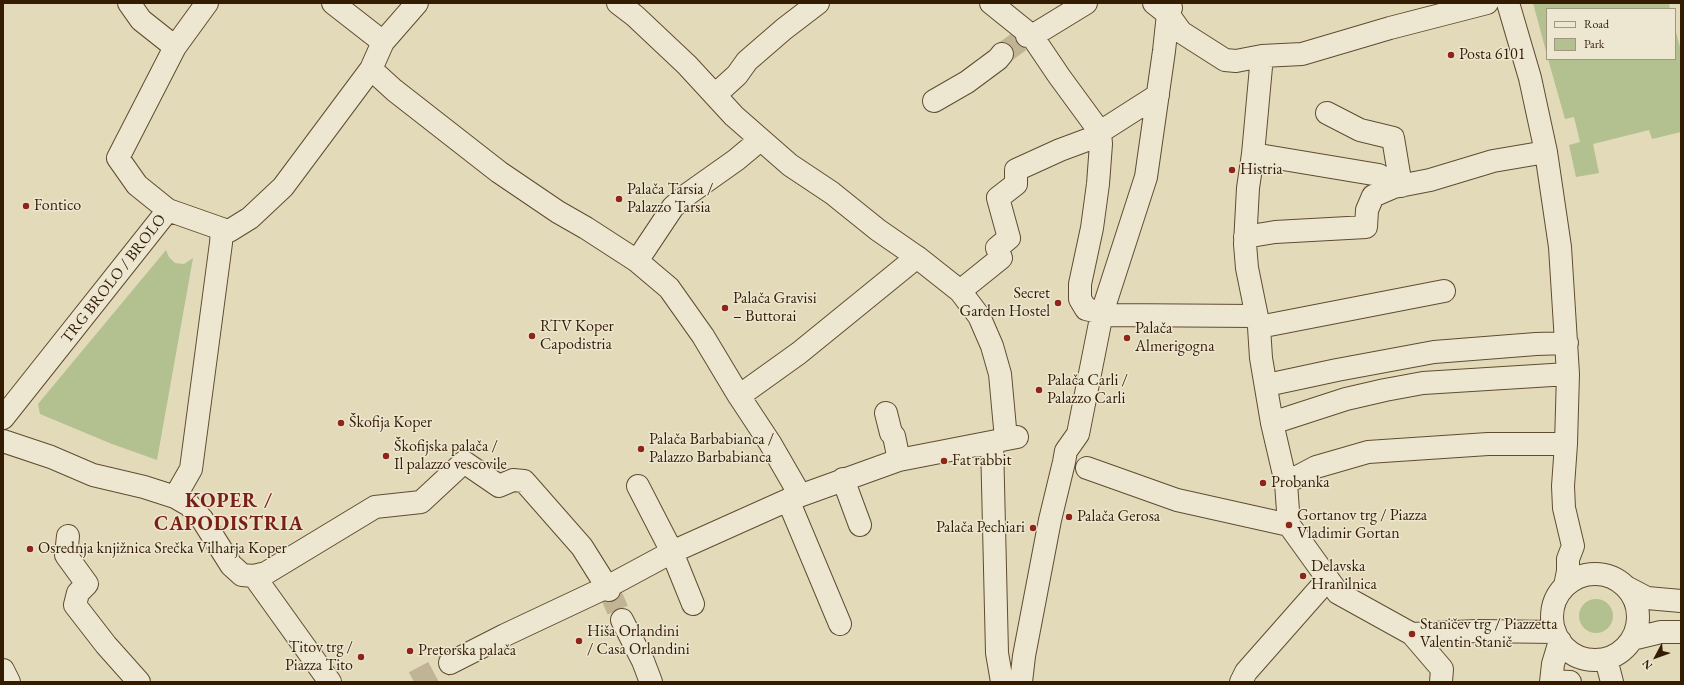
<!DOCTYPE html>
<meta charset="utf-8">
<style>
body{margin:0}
#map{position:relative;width:1684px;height:685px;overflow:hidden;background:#e3dab9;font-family:"EB Garamond",serif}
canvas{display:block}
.frame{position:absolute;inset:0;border:4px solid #341c03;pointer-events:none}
.legend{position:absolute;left:1546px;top:8px;width:130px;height:52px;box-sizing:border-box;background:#ede7d2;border:1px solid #a3967f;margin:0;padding:5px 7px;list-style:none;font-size:12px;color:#341c03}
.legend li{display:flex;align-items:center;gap:8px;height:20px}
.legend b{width:20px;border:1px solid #a3967f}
.north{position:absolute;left:1636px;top:637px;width:40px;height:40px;-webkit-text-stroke:3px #ede7d2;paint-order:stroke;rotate:229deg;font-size:11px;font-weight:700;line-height:16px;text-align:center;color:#341c03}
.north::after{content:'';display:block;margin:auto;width:14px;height:18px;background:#341c03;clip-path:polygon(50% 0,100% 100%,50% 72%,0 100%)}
</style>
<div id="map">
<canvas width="1684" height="685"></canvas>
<div class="frame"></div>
<ul class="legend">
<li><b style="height:5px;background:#ede7d2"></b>Road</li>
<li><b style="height:11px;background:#b3c090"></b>Park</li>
</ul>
<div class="north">N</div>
</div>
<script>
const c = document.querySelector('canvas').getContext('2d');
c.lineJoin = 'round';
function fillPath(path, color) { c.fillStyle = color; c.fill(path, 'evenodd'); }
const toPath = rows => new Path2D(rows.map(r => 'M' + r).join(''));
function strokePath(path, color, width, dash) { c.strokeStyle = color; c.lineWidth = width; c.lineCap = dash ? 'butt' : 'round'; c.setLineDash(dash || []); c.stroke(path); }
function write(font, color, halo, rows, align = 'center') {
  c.font = font + ' "EB Garamond",serif'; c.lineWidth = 3; c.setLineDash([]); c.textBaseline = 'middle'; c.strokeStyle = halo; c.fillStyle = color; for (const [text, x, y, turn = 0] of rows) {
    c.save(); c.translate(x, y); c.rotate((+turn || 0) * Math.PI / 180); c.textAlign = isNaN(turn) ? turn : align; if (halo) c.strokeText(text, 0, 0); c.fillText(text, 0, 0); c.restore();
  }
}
fillPath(toPath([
 [1533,3,1669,3,1670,9,1547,9,1547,55],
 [1675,28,1681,51,1681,132,1652,139,1649,130,1593,144,1599,173,1576,177,1569,145,1580,142,1574,117,1565,119,1548,59,1675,59],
 [166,250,169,257,175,263,184,264,193,258,157,460,112,444,40,414,38,404],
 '1579 616a17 17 0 1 1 34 0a17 17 0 1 1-34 0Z'
]), '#b3c090');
strokePath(toPath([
 [1002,54,1027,36],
 [609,590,622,620],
 [414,682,450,663]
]), '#c0b495', 22, [22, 11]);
const minor = toPath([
 [129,3,141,20,175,47],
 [333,3,383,42],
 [618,3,635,16,687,65,734,116,790,165,832,193,878,230,917,257,960,291,979,316,992,346,1000,374,1006,439],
 [991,3,1032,36,1059,76,1100,132,1101,144,1098,184,1092,228,1080,284,1080,299,1086,309,1109,315,1256,316],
 [1508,3,1530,78,1546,152,1560,247,1568,374,1566,444,1563,486,1564,508,1573,546,1568,559,1568,571,1565,586],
 [1171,8,1168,14,1181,32,1225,60,1236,61,1262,56,1302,54,1390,28,1487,3],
 [1027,36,1032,36,1086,3],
 [1262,56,1253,154,1248,188,1245,244,1247,268,1259,327,1261,358,1272,423,1286,483,1289,525,1338,593,1412,634,1442,669,1441,682],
 [371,69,394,90,499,172,558,212,586,228,637,261,669,288,703,336,739,396,770,443,800,495],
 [715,95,737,75,747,61,784,29,818,3],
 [934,101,967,82,998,59,1002,54],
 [1327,113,1360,130,1393,138,1401,186],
 [1253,154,1379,175,1394,187],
 [168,210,137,185,118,158,175,47,207,3],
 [222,229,229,231,250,218,283,187,371,69,383,42,417,3],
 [1245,237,1275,232,1366,227,1367,210,1373,196,1394,187,1430,180,1493,161,1546,152],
 [637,261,673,207,688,194,736,160,760,140],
 [960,291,1001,258,997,248,1009,238,998,198,1016,184,1016,170,1060,150,1095,137,1100,132,1158,95],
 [1259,327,1444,291],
 [1267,385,1337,370,1434,352,1536,344,1567,343],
 [739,396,799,353,917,257],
 [886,413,891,433,894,436,899,460],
 [3,418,168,210,222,229,221,243,191,469,175,497,144,487,93,475,51,457,3,441],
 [1272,423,1346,399,1385,390,1423,383,1568,374],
 [992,442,997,653,1002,682],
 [1087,468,1177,500,1289,525],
 [843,479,860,525],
 [1286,483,1316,467,1368,452,1488,444,1566,444],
 [638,486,672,552,693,604],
 [175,497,189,505,202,519,231,565,242,575,254,576,330,682],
 [788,500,840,624],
 [68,536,66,555,87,584,78,593,75,605,106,645,139,682],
 '1552 617a43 43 0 1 1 86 0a43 43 0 1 1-86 0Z',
 [254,576,266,573,375,507,421,502,464,462,499,486,513,480,524,481,582,547,609,590],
 [1628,588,1647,598,1681,601],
 [622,620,643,661,651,682],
 [1412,634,1477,631,1555,632],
 [1632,639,1661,632,1681,632],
 [1606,659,1612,682],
 [450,663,505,635,607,587,672,552,788,500,899,460,1017,437],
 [3,670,9,682],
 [1552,681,1570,682],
 [1021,682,1024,656,1050,520,1064,462,1066,451,1078,434,1102,313,1146,177,1164,51,1168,14,1154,3],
 [1241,682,1246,672,1328,579],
 [1551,682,1553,664,1560,641]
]);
strokePath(minor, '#604c30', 24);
strokePath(minor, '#ede7d2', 22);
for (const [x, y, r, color] of [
 [1451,55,4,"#8f2418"],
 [1232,170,4,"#8f2418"],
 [619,199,4,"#8f2418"],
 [26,206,4,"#8f2418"],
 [1058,303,4,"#8f2418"],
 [725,308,4,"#8f2418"],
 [532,336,4,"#8f2418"],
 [1127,338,4,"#8f2418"],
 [1039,390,4,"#8f2418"],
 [341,423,4,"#8f2418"],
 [641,449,4,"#8f2418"],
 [386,456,4,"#8f2418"],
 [944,461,4,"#8f2418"],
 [1263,483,4,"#8f2418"],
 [1069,517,4,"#8f2418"],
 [1289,525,4,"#8f2418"],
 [1033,528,4,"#8f2418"],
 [30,549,4,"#8f2418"],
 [1303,576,4,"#8f2418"],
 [1412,634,4,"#8f2418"],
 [579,641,4,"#8f2418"],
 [410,651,4,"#8f2418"],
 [361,657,4,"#8f2418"]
]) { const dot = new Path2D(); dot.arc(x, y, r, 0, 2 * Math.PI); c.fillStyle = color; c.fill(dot); strokePath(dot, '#ede7d2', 1.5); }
write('16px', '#341c03', '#ede7d2', [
 ["Posta 6101",1459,55],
 ["Histria",1240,170],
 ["Palača Tarsia /",627,190],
 ["Palazzo Tarsia",627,208],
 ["Fontico",34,206],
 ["Secret",1050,294,"right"],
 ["Garden Hostel",1050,312,"right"],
 ["Palača Gravisi",733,299],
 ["– Buttorai",733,317],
 ["RTV Koper",540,327],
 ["Capodistria",540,345],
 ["Palača",1135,329],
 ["Almerigogna",1135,347],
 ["Palača Carli /",1047,381],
 ["Palazzo Carli",1047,399],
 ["Škofija Koper",349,423],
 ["Palača Barbabianca /",649,440],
 ["Palazzo Barbabianca",649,458],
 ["Škofijska palača /",394,447],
 ["Il palazzo vescovile",394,465],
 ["Fat rabbit",952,461],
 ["Probanka",1271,483],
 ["Gortanov trg / Piazza",1297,516],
 ["Vladimir Gortan",1297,534],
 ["Palača Gerosa",1077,517],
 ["Palača Pechiari",1025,528,"right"],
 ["Osrednja knjižnica Srečka Vilharja Koper",38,549],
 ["Delavska",1311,567],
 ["Hranilnica",1311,585],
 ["Staničev trg / Piazzetta",1420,625],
 ["Valentin Stanič",1420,643],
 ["Hiša Orlandini",587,632],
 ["/ Casa Orlandini",587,650],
 ["Titov trg /",353,648,"right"],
 ["Piazza Tito",353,666,"right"],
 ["Pretorska palača",418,651]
], 'left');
write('16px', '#341c03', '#ede7d2', [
 ["TRG BROLO / BROLO",114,279,-52]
]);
c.letterSpacing = '1px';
write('bold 20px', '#7a1f14', '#ede7d2', [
 ["KOPER /",229,502],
 ["CAPODISTRIA",229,525]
]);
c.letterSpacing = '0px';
</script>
